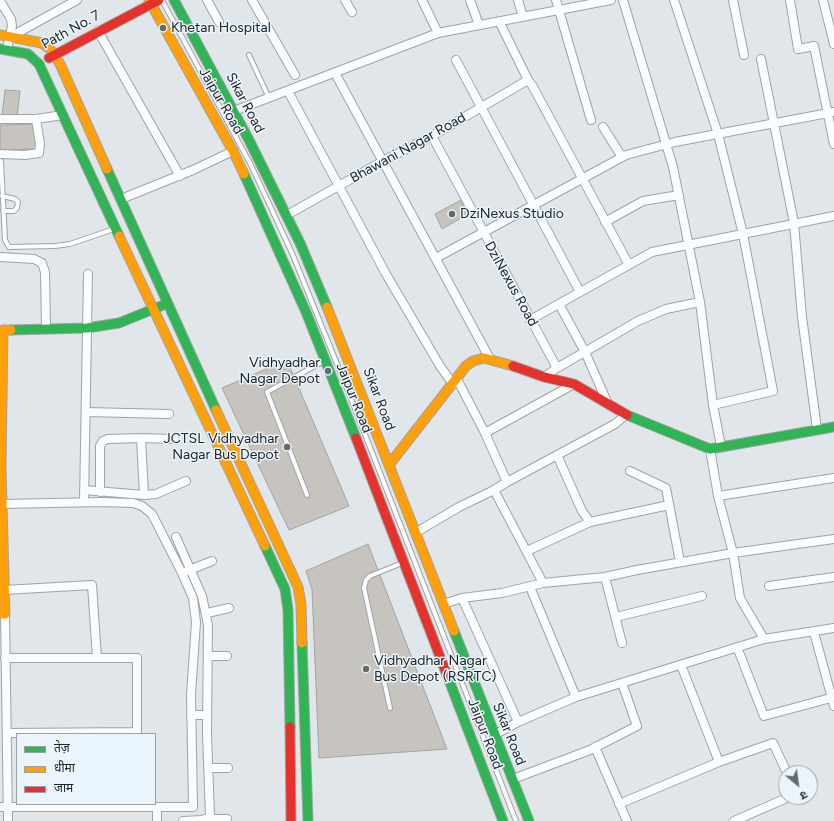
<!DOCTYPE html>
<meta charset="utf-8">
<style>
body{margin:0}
#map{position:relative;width:834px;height:821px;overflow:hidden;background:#e1e6ea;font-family:Figtree,"Noto Sans Devanagari",sans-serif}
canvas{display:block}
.legend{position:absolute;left:16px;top:733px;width:140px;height:72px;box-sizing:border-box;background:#eaf4fc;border:1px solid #9aa1a7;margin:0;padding:5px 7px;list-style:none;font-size:12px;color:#222528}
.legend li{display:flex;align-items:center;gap:8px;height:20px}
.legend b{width:20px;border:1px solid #9aa1a7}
.north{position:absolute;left:778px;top:765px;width:40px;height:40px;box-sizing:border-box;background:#eaf4fc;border:1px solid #9aa1a7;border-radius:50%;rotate:151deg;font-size:11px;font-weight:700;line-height:16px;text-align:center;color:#222528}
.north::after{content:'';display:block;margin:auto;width:14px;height:18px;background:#65696c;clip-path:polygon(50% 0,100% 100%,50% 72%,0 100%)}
</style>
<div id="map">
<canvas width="834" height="821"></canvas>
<ul class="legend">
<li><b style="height:5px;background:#30b455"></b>तेज़</li>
<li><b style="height:5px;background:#ff9f0a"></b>धीमा</li>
<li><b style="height:5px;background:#e5322d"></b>जाम</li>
</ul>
<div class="north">उ</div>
</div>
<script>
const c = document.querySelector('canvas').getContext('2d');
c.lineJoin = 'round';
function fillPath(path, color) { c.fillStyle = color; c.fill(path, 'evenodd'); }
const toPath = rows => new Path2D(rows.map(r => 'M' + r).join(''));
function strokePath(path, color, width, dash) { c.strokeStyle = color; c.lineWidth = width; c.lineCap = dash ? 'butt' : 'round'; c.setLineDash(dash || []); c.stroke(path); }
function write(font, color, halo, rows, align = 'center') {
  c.font = font + ' Figtree,sans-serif'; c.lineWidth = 3; c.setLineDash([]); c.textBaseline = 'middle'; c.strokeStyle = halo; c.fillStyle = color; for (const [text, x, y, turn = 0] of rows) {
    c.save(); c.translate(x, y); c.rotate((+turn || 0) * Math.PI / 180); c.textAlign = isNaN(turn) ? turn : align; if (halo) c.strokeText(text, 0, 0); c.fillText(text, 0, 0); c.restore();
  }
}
const building = toPath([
 [5,90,20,91,17,117,2,116,5,90],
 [36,124,37,149,0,150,0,125,36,124],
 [461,200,468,214,442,229,435,214,461,200],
 [287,360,349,506,289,530,222,388,287,360],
 [368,544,447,749,319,758,312,589,306,571,368,544]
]);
fillPath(building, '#c7c3bf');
strokePath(building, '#a2a3a4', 1);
const lane = toPath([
 [162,0,251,165,292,253,350,396,516,821],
 [249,55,269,98],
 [1,161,5,240,9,247,55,246,70,244,114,229],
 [2,196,15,199,18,202,17,208,14,211,3,211],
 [307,495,267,392,324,361],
 [390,708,364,588,366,580,370,576,402,563]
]);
const street = toPath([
 [207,0,219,22],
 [252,0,295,75],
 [345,0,352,12],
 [422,0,438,33],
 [470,0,479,25],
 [518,0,523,17],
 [556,0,591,120],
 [623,0,673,167,700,302,713,405,721,446],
 [674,0,718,134,743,234,773,391,713,405],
 [733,0,744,55],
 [790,0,798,49,814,46,834,144],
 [823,0,834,44],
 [0,1,11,19,12,26,7,49],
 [499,21,528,80,532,85,629,265],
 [98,31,180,176],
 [10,37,77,0],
 [761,59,794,223,802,317,817,429],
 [456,60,580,292],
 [335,73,490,359],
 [288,91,386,274,440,366,453,384],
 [234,111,438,33,611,0],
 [0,119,36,119,63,115],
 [603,127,622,157],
 [432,136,557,368],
 [0,154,25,155,39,153,40,144,36,119],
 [121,199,193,170,233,151],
 [287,215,383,161,432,136,528,80],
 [605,222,643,201,679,195],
 [0,257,34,259,42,263,45,272,46,328],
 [436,258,626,155,675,142,834,112],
 [559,304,585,352,608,404],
 [530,320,652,252,834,216],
 [544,377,557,368,638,321,666,309,700,302],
 [457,379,485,433,507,482],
 [86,412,169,414],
 [485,433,574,384],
 [141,438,144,495],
 [710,449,718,496,733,553,740,598,764,639],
 [557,455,582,511,590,522],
 [630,471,666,488,680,562],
 [84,490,144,495,156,494,186,481],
 [494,490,543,583],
 [100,492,100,446,103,441,108,439,141,438,174,439],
 [718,496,834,478],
 [84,502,88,274],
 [415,533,459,507,494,490,507,482,615,424,626,415],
 [176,537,202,596,208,625,207,733,210,816,208,818,202,820,183,821],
 [527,551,590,522,669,505],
 [187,571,212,561],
 [605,577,622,643],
 [769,586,834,577],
 [530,587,576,697],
 [4,590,92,585,97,658],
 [462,598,518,722],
 [444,604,462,598,502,593,543,583,605,577,637,570,733,553,834,539],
 [207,613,229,608],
 [5,614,8,821],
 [616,617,702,596],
 [814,632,834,706],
 [737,647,764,716,834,697],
 [208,656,227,656],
 [5,658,137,658,137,732,7,733],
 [681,665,719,762],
 [191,715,207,715],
 [494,735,518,722,576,697,764,639,834,628],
 [595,747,627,821],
 [208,768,228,768],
 [513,779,590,750,637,726,622,683],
 [619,804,719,762,773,743,787,773],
 [0,807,193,807,191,694,196,622,193,598,182,573,152,514,142,506,133,503,101,502,2,504],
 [205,819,227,819],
 [157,821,157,807],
 [734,821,789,797]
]);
const fast = toPath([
 [174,0,249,140,300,243,327,307],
 [0,49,28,54,39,64,119,236],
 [107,169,216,410],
 [244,174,306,312,356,438],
 [11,330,87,328,119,323,161,306],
 [627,415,710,449,834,427],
 [265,546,285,589,288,610,290,727],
 [454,631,529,821],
 [302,643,308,821],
 [447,675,503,821]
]);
const slow = toPath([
 [149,0,233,151,244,174],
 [0,35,42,43,50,49,60,64,107,169],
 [119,236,265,546],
 [327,307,454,631],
 [216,410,298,587,301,604,302,643],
 [389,465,466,366,473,361,484,358,513,366],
 [0,614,5,614,1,468,3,330,11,330]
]);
const jam = toPath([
 [49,58,159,0],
 [513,366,544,377,574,384,627,415],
 [356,438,447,675],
 [290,727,291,821]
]);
strokePath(lane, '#9fa3a6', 6);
strokePath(street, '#9fa3a6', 10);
strokePath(fast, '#9fa3a6', 11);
strokePath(slow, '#9fa3a6', 11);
strokePath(jam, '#9fa3a6', 11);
strokePath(lane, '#fafbfc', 4);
strokePath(street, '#fafbfc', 8);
strokePath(fast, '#30b455', 9);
strokePath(slow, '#ff9f0a', 9);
strokePath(jam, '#e5322d', 9);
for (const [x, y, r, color] of [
 [163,28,4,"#65696c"],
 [452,214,4,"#65696c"],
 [328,371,4,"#65696c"],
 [287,447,4,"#65696c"],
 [366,669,4,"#65696c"]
]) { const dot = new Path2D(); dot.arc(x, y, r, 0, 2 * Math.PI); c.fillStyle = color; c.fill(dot); strokePath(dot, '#eaf4fc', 1.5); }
write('14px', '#222528', '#eaf4fc', [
 ["Khetan Hospital",171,28],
 ["DziNexus Studio",460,214],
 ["Vidhyadhar",320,363,"right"],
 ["Nagar Depot",320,379,"right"],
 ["JCTSL Vidhyadhar",279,439,"right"],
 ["Nagar Bus Depot",279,455,"right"],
 ["Vidhyadhar Nagar",374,661],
 ["Bus Depot (RSRTC)",374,677]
], 'left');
write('14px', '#222528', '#eaf4fc', [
 ["Path No. 7",71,30,-29],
 ["Jaipur Road",221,101,60],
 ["Sikar Road",245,103,62],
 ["Bhawani Nagar Road",408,148,-29],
 ["DziNexus Road",511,284,61],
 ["Jaipur Road",354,398,68],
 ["Sikar Road",379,399,69],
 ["Jaipur Road",485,734,69],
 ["Sikar Road",509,734,68]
]);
</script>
